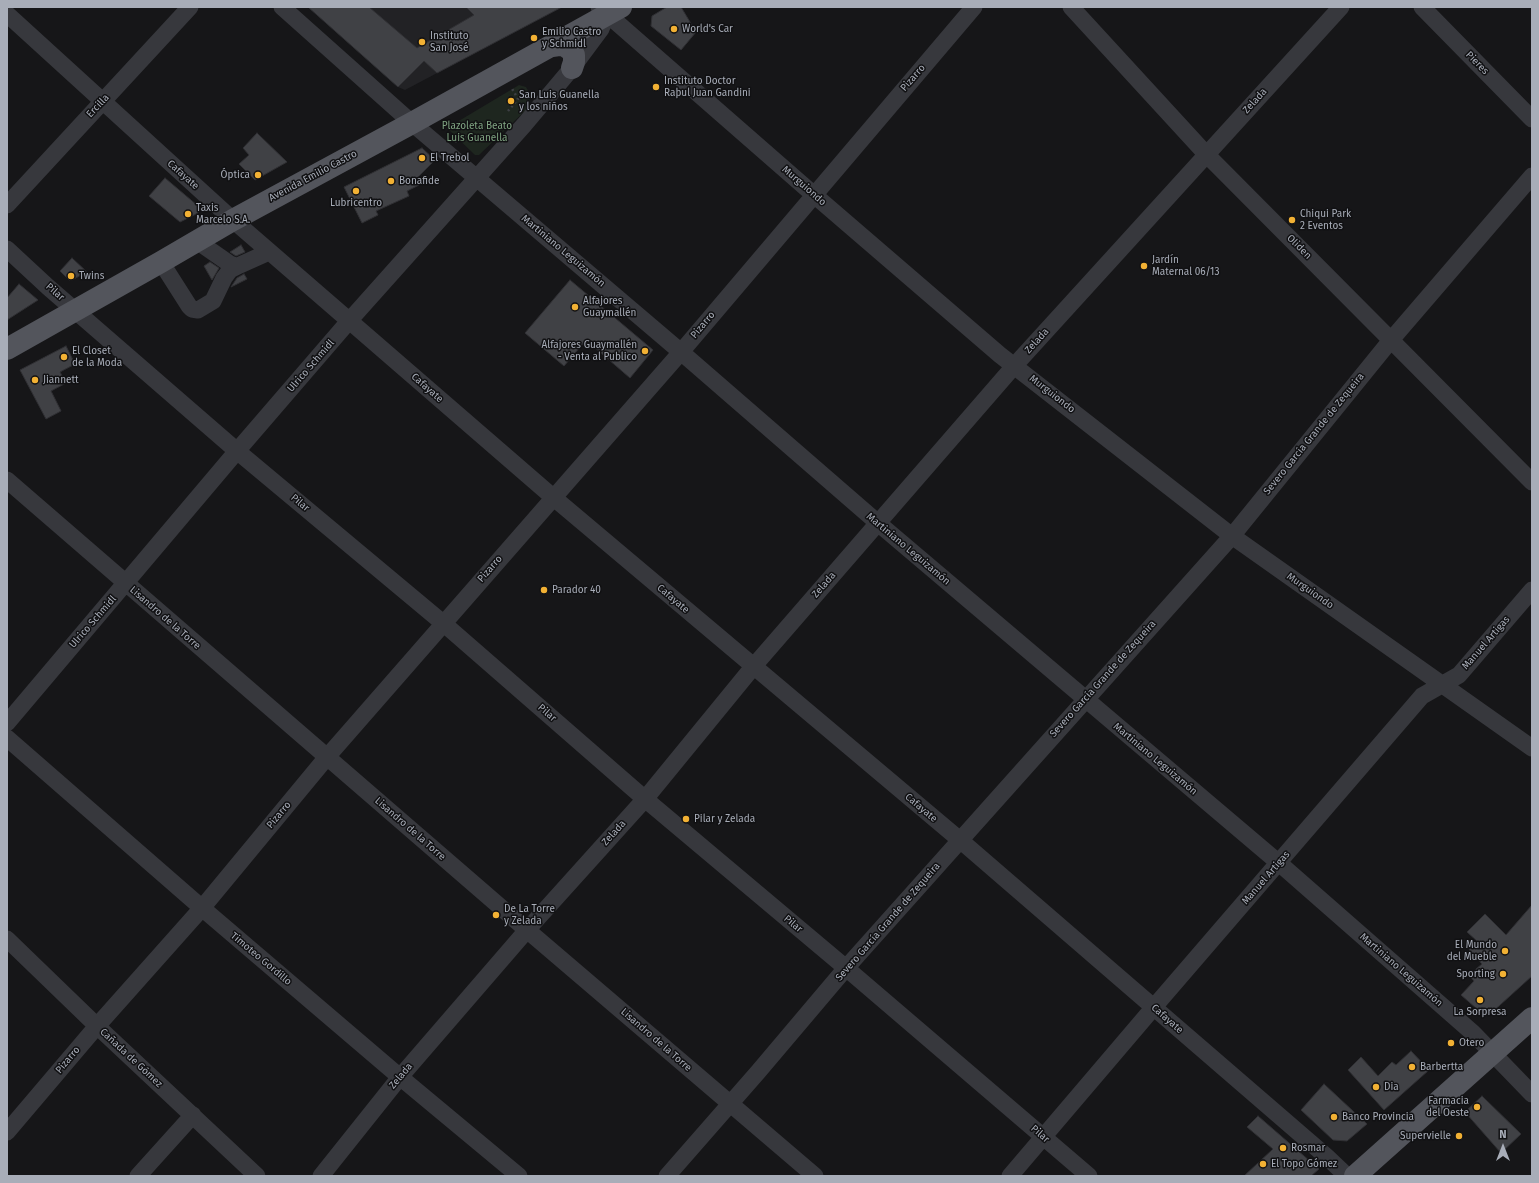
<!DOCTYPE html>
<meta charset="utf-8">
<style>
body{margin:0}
#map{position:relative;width:1539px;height:1183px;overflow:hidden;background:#161618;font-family:"Fira Sans",sans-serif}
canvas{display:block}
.frame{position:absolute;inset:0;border:8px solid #a8adb8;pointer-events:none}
.north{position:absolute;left:1483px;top:1127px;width:40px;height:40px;-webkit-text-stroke:3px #111113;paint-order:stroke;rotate:0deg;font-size:11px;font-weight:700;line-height:16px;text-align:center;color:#a8adb8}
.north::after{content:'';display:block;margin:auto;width:14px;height:18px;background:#a8adb8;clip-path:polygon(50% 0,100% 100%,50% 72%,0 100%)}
</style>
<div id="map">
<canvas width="1539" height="1183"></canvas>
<div class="frame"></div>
<div class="north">N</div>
</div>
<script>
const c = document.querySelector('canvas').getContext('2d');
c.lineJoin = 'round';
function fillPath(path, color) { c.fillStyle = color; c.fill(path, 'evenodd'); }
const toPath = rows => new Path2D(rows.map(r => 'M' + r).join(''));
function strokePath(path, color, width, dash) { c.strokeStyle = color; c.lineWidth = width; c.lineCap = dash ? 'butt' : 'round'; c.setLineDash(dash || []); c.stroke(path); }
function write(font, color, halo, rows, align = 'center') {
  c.font = font + ' "Fira Sans",sans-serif'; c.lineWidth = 3; c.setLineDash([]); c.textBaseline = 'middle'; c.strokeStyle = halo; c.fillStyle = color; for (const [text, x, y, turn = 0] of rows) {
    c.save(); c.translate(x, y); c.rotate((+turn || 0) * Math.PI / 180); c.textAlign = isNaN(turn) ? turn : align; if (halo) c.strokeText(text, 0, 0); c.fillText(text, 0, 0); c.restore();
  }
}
fillPath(toPath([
 [308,7,558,7,558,9,405,90,398,87]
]), '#222225');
fillPath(toPath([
 [519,85,526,87,531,96,527,109,479,155,475,155,447,128]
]), '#1e261f');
const building = toPath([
 [308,7,369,7,417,48,474,15,466,7,562,7,437,73,424,61,398,87,308,7],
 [667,7,681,7,696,32,681,50,651,26,652,16,667,7],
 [257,133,287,162,255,180,239,164,249,155,243,148,257,133],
 [422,148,435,160,416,179,419,185,407,191,409,196,376,211,378,215,362,223,344,187,422,148],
 [165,178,198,206,198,213,180,222,149,196,165,178],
 [241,245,245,252,236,256,230,252,241,245],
 [72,258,87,272,72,280,69,280,60,271,72,258],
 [210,262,219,268,212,280,204,266,210,262],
 [244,274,247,279,231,287,237,278,244,274],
 [570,280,653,350,630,378,586,340,564,366,525,333,570,280],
 [19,284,38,300,7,320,7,298,19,284],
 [66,346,75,364,60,372,66,383,51,391,61,411,46,419,20,370,66,346],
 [1532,905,1532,976,1489,1015,1484,1015,1461,995,1474,981,1469,975,1482,964,1469,950,1477,941,1467,932,1485,914,1506,935,1532,905],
 [1411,1051,1429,1070,1384,1110,1348,1070,1361,1057,1378,1076,1392,1062,1396,1065,1411,1051],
 [1324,1084,1367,1124,1347,1141,1333,1140,1301,1110,1324,1084],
 [1482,1096,1521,1134,1501,1153,1465,1112,1482,1096],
 [1258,1116,1319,1169,1311,1176,1244,1176,1273,1149,1247,1127,1258,1116]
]);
fillPath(building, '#404145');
strokePath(building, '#303034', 1);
strokePath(toPath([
 [508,111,518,99,511,87],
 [455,142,468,134]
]), '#3d3f44', 2.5, [2, 3]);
strokePath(toPath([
 [282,7,412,123,681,352,878,523,1279,863,1473,1033,1532,1094],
 [599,7,813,194,1000,355,1232,536,1532,748],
 [1071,7,1206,154,1532,482],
 [1422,7,1532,119],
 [7,14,233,220,554,498,960,840,1327,1157,1347,1176],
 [7,205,190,7],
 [197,241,230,264,235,266,240,265,269,252],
 [7,249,48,287,237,451,443,623,645,799,846,968,1089,1176],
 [161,262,189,306,192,309,198,310,213,301,224,278,230,270,240,265],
 [7,480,527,930,815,1176],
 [7,723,237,451,349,321,524,125,572,68,601,29,608,11],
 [7,738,202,908,400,1077,519,1176],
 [7,939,97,1026,257,1176],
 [7,1132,97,1026,202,908,327,757,681,352,974,7],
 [138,1176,193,1115],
 [321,1176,400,1077,527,930,645,799,753,667,1015,365,1341,7],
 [667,1176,758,1072,846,968,1232,536,1391,340,1532,176],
 [1010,1176,1154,1007,1422,696,1459,675,1532,590]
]), '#37383d', 17);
strokePath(toPath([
 [552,46,559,45,565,46,571,50,574,55,574,62,572,68],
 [7,349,161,262,233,220,412,123,621,7],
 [1355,1176,1532,1018]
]), '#53555c', 22);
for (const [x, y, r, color] of [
 [674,29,4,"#f2b134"],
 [534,38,4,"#f2b134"],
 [422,42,4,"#f2b134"],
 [656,87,4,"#f2b134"],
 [511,101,4,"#f2b134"],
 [422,158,4,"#f2b134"],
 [258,175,4,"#f2b134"],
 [391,181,4,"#f2b134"],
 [356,191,4,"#f2b134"],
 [188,214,4,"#f2b134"],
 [1292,220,4,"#f2b134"],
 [1144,266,4,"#f2b134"],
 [71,276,4,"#f2b134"],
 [575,307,4,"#f2b134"],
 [645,351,4,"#f2b134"],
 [64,357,4,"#f2b134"],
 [35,380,4,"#f2b134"],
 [544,590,4,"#f2b134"],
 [686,819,4,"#f2b134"],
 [496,915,4,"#f2b134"],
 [1505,951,4,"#f2b134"],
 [1503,974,4,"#f2b134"],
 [1480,1000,4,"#f2b134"],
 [1451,1043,4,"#f2b134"],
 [1412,1067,4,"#f2b134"],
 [1376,1087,4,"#f2b134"],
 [1477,1107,4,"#f2b134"],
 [1334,1117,4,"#f2b134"],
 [1459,1136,4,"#f2b134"],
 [1283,1148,4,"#f2b134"],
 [1263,1164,4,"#f2b134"]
]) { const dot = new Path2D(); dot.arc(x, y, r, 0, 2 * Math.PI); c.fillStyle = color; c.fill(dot); strokePath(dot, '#111113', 1.5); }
write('10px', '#a8adb8', '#111113', [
 ["World's Car",682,29],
 ["Emilio Castro",542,32],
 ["y Schmidl",542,44],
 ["Instituto",430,36],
 ["San José",430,48],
 ["Instituto Doctor",664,81],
 ["Raþul Juan Gandini",664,93],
 ["San Luis Guanella",519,95],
 ["y los niños",519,107],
 ["El Trebol",430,158],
 ["Óptica",250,175,"right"],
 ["Bonafide",399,181],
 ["Lubricentro",356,203,"center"],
 ["Taxis",196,208],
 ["Marcelo S.A.",196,220],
 ["Chiqui Park",1300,214],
 ["2 Eventos",1300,226],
 ["Jardín",1152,260],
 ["Maternal 06/13",1152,272],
 ["Twins",79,276],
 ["Alfajores",583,301],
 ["Guaymallén",583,313],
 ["Alfajores Guaymallén",637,345,"right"],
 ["- Venta al Publico",637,357,"right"],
 ["El Closet",72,351],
 ["de la Moda",72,363],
 ["Jiannett",43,380],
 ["Parador 40",552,590],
 ["Pilar y Zelada",694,819],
 ["De La Torre",504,909],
 ["y Zelada",504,921],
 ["El Mundo",1497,945,"right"],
 ["del Mueble",1497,957,"right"],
 ["Sporting",1495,974,"right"],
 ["La Sorpresa",1480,1012,"center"],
 ["Otero",1459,1043],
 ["Barbertta",1420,1067],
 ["Dia",1384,1087],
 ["Farmacia",1469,1101,"right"],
 ["del Oeste",1469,1113,"right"],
 ["Banco Provincia",1342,1117],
 ["Supervielle",1451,1136,"right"],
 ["Rosmar",1291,1148],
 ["El Topo Gómez",1271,1164]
], 'left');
write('10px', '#a8adb8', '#111113', [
 ["Pieres",1477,63,46],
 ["Pizarro",913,78,-49],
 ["Zelada",1255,101,-48],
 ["Ercilla",98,106,-47],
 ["Cafayate",183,175,42],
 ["Avenida Emilio Castro",313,176,-28],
 ["Murguiondo",804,186,41],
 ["Oliden",1299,247,45],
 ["Martiniano Leguizamón",563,251,40],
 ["Pilar",55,292,41],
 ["Pizarro",703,325,-50],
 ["Zelada",1037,341,-48],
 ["Ulrico Schmidl",311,366,-49],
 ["Cafayate",427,388,41],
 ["Murguiondo",1052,394,38],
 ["Severo García Grande de Zequeira",1314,434,-51],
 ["Pilar",300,503,40],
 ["Martiniano Leguizamón",908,549,40],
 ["Pizarro",490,569,-49],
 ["Zelada",824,585,-49],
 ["Murguiondo",1310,591,35],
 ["Cafayate",673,599,40],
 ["Lisandro de la Torre",165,618,41],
 ["Ulrico Schmidl",93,622,-49],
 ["Manuel Artigas",1486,643,-49],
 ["Severo García Grande de Zequeira",1103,679,-48],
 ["Pilar",547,713,41],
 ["Martiniano Leguizamón",1155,759,40],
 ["Cafayate",921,808,40],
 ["Pizarro",279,815,-50],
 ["Lisandro de la Torre",410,829,41],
 ["Zelada",614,833,-48],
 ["Manuel Artigas",1266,878,-49],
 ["Severo García Grande de Zequeira",888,922,-49],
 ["Pilar",793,924,40],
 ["Timoteo Gordillo",261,959,40],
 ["Martiniano Leguizamón",1401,970,41],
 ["Cafayate",1167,1019,41],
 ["Lisandro de la Torre",656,1040,41],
 ["Cañada de Gómez",131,1058,43],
 ["Pizarro",68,1060,-50],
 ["Zelada",401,1076,-50],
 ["Pilar",1040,1134,41]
]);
write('10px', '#7fa381', '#111113', [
 ["Plazoleta Beato",477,126],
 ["Luis Guanella",477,138]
]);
</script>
